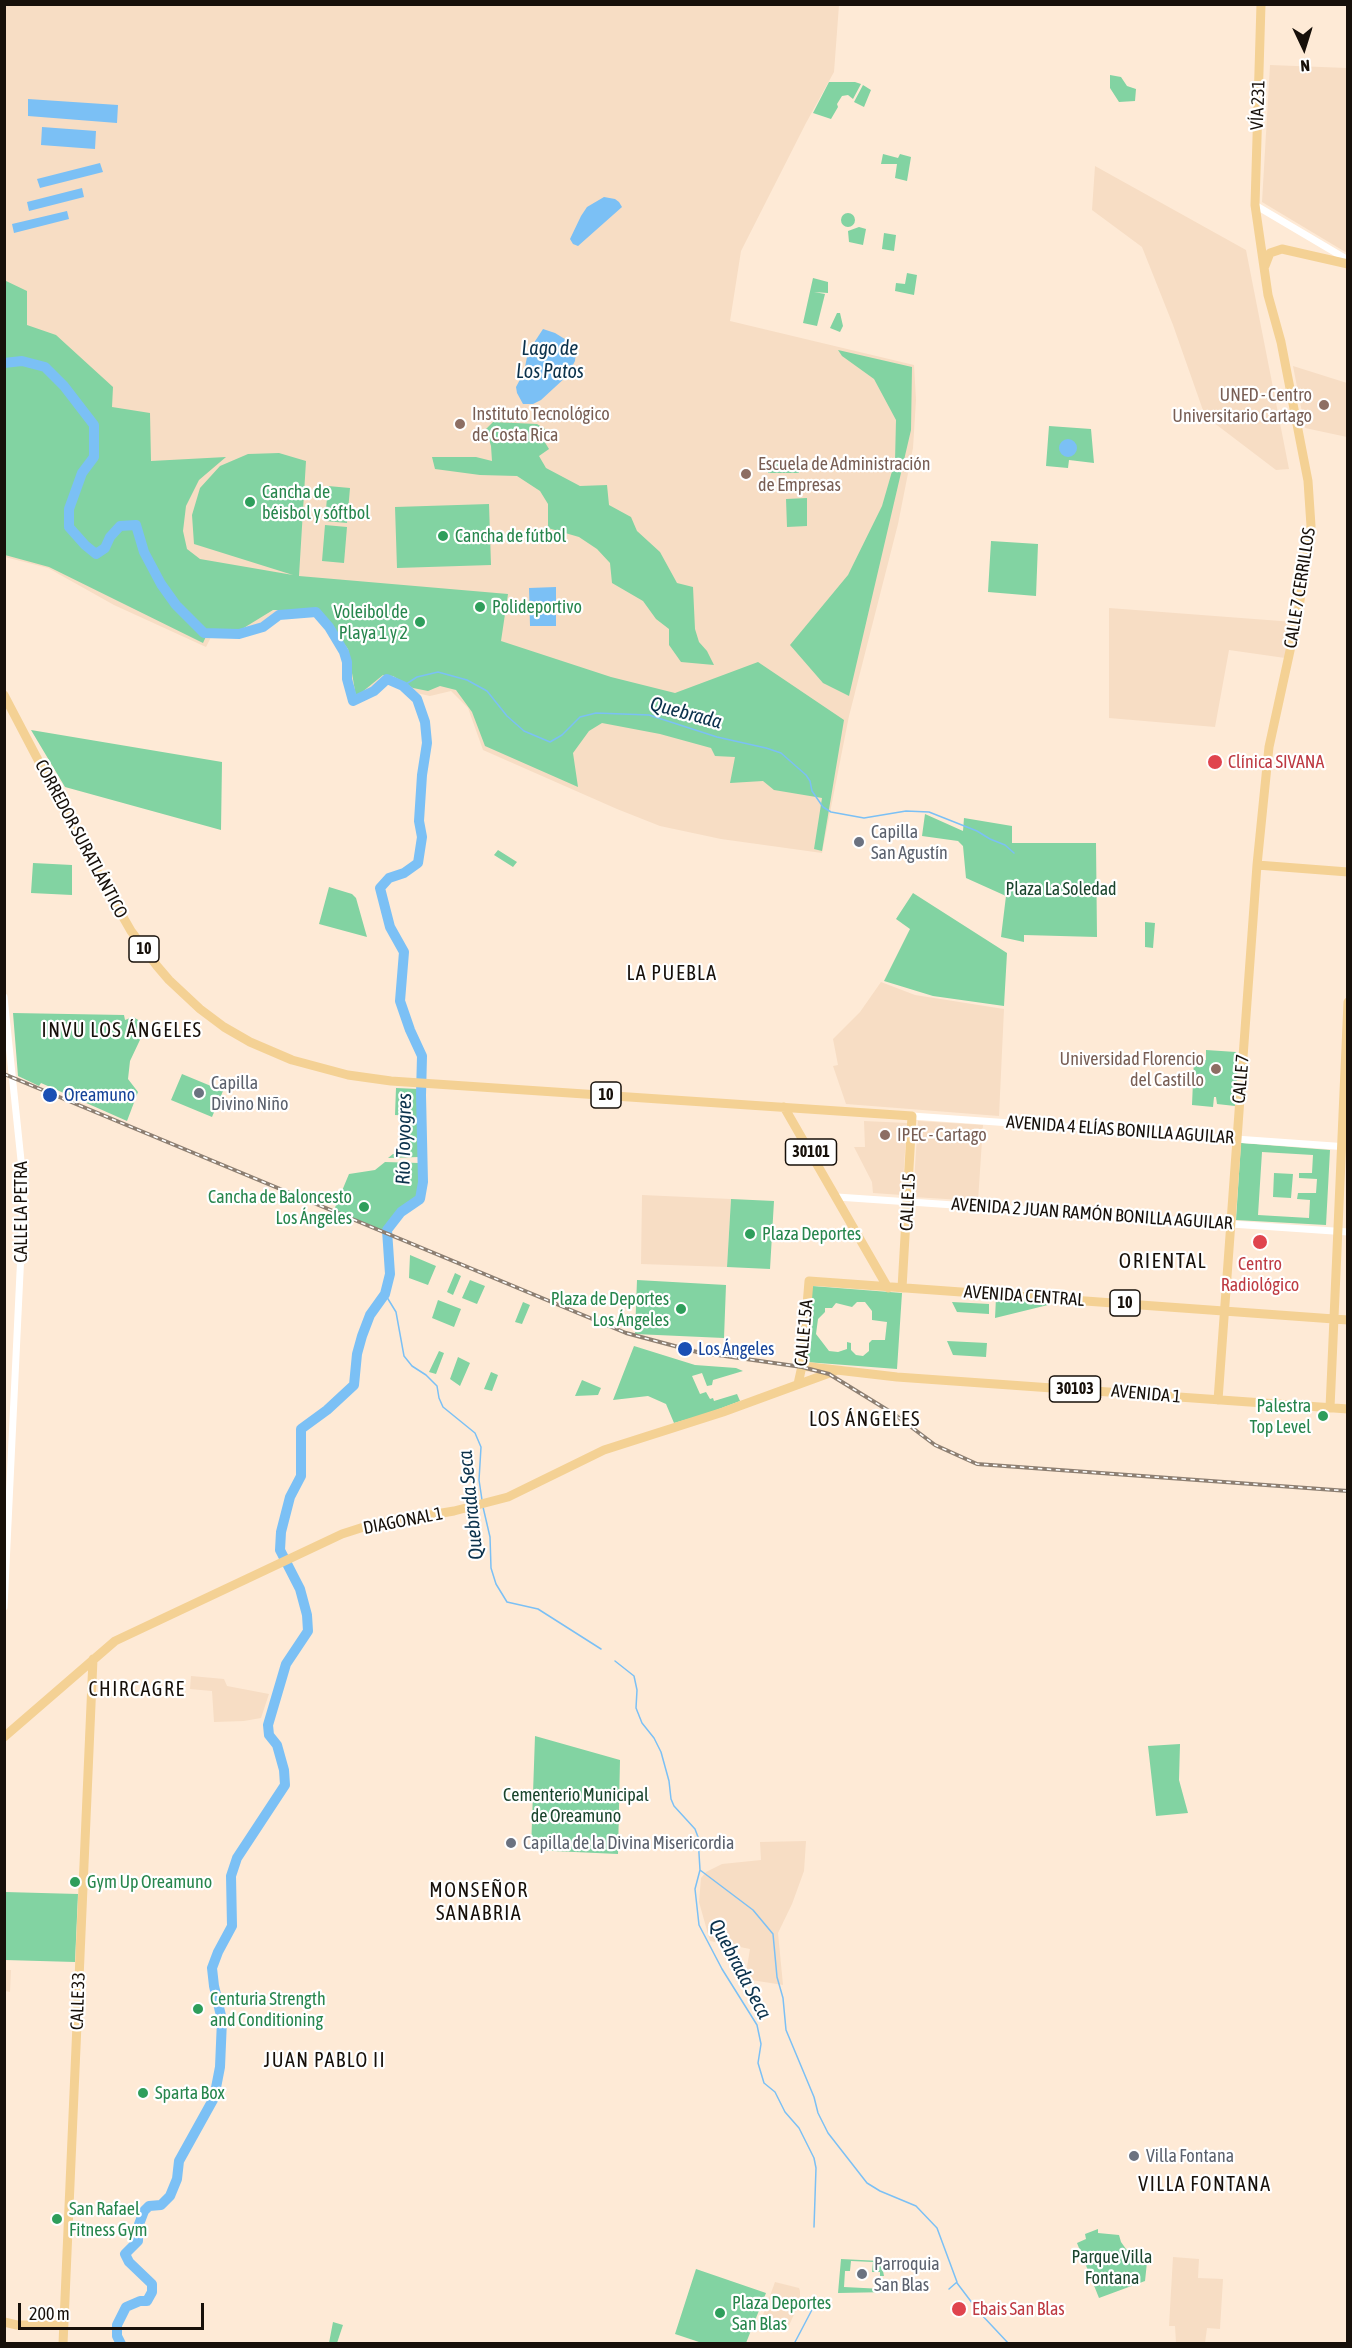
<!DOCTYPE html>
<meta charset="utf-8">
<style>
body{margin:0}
#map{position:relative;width:1352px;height:2348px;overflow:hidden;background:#feead6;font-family:"Asap Condensed",sans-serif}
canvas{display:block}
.frame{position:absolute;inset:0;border:6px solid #17100a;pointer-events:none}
.north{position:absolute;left:1274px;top:18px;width:60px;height:60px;-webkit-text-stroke:4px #fff;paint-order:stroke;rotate:176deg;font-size:16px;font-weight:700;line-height:24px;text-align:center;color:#17100a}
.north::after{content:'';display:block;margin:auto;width:21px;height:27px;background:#17100a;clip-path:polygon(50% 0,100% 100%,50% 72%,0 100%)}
.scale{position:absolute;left:18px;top:2303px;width:186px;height:27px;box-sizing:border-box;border:3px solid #17100a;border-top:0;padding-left:8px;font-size:18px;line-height:21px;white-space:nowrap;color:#17100a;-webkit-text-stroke:4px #fff;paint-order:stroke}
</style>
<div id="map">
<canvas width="1352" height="2348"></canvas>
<div class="frame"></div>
<div class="north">N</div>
<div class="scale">200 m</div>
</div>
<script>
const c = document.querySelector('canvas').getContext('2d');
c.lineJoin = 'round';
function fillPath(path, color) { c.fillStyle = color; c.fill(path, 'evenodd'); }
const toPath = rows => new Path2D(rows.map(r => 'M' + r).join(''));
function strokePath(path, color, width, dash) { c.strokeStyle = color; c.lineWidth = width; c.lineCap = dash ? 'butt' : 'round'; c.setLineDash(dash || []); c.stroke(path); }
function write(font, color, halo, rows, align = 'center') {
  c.font = font + ' "Asap Condensed",sans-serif'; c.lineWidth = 4.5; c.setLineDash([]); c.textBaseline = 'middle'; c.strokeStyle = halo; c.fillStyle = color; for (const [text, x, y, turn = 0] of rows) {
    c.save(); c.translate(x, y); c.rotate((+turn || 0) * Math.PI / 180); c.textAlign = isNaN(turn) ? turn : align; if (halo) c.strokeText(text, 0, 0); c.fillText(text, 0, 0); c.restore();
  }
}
fillPath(toPath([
 [4,5,839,5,834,72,806,123,741,251,730,321,914,365,916,400,913,448,898,524,849,716,822,853,721,839,660,826,617,809,483,750,468,708,451,691,430,696,412,692,387,678,375,690,354,701,346,679,343,648,329,626,316,612,279,615,263,627,240,634,213,633,206,647,114,605,48,568,5,557],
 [1270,65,1347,68,1347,253,1262,202],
 [1095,166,1246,250,1289,469,1276,470,1205,416,1173,325,1142,247,1092,210],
 [1293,366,1347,383,1347,437,1305,428],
 [1109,608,1294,622,1285,658,1229,650,1215,727,1109,718],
 [881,982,915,995,1004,1009,999,1116,846,1104,833,1066,838,1065,833,1039,860,1012],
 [864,1121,907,1123,902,1195,873,1193,872,1182,854,1147,865,1147],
 [918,1121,983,1125,978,1201,913,1197],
 [642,1195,731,1199,727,1267,641,1264],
 [191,1676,224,1679,227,1686,269,1694,261,1718,244,1721,214,1722,212,1691,190,1689],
 [806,1841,804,1871,792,1904,778,1933,783,1985,745,1979,750,1949,710,1941,699,1902,701,1878,706,1872,722,1864,761,1860,760,1842],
 [4,1970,11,1970,10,1992,5,1991],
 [1173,2257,1199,2259,1198,2278,1223,2279,1220,2329,1207,2328,1205,2343,1176,2343,1175,2326,1169,2326],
 [775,2282,799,2288,800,2291,800,2301,787,2330,760,2323]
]), '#f7ddc4');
fillPath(toPath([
 [1110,75,1121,77,1127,86,1136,89,1135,101,1119,102,1110,88],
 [829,82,855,82,861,84,853,99,848,95,842,96,837,104,838,107,831,119,813,113],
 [863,85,871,90,864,107,854,102],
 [883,154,898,158,900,154,911,157,907,181,895,178,897,164,881,164],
 '841 220a7 7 0 1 1 14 0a7 7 0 1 1-14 0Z',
 [859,227,866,229,863,245,849,242,848,231],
 [884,233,896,235,894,251,882,249],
 [907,273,917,275,914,295,895,291,896,283,905,284],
 [813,278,828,282,828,293,814,292,825,294,817,326,803,323],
 [4,280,27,291,27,325,56,335,113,387,112,407,150,413,151,461,226,457,199,480,186,506,183,531,187,549,200,559,293,575,194,544,192,515,200,488,220,466,248,454,279,453,306,461,299,576,508,594,501,641,611,677,675,693,758,662,844,720,822,851,814,849,822,798,774,790,763,781,730,783,735,757,715,756,711,748,660,734,602,723,589,731,573,753,578,787,485,746,472,712,456,690,440,686,428,691,413,688,393,676,383,675,356,697,348,649,319,610,273,610,242,629,209,630,203,643,49,567,5,555],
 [837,313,840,313,843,326,840,332,830,328],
 [838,350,912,367,911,430,849,696,823,683,790,645,848,575,882,506,895,461,896,420,874,379,842,356],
 [493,422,537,424,545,429,544,441,549,449,539,456,546,468,580,486,607,485,609,505,631,517,637,531,660,552,677,583,693,587,695,629,699,642,707,651,714,665,681,662,669,645,669,629,656,619,643,601,612,583,610,563,597,549,579,537,548,528,548,504,540,491,517,476,480,475,435,469,432,457,476,457,492,461,491,446,486,429],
 [1049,426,1091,429,1094,463,1069,460,1068,468,1046,466],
 [799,460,799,473,768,473,768,461],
 [328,486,350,488,347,523,325,521],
 [807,498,807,526,787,527,786,499],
 [489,504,491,565,397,568,395,507],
 [325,525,347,527,344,563,322,561],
 [991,541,1038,544,1036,596,988,592],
 [31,730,222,762,221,830,65,787],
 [925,814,963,831,964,818,1012,826,1012,843,1096,843,1097,937,1024,935,1024,942,1001,937,1006,896,966,878,963,846,958,841,922,836],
 [498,850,517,862,513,867,494,855],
 [33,863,72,865,72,895,31,893],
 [329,887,352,894,356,898,367,937,319,924],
 [913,893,1007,953,1004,1006,933,996,884,981,910,929,896,919],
 [1145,922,1155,923,1153,948,1145,947],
 [13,1013,124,1015,125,1020,133,1017,147,1025,130,1061,128,1079,138,1092,127,1121,41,1083,39,1086,18,1076],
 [1206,1050,1236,1052,1239,1057,1235,1106,1217,1104,1216,1097,1214,1097,1213,1107,1192,1105,1194,1058,1206,1060],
 [182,1074,223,1091,212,1117,171,1100],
 [396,1088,418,1089,419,1157,388,1158,393,1154,401,1154,402,1143,408,1143,410,1116,395,1115],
 [1241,1143,1330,1150,1326,1225,1236,1220],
 [1262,1152,1313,1155,1312,1173,1299,1173,1299,1178,1317,1179,1316,1193,1298,1193,1297,1199,1310,1200,1309,1218,1258,1215],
 [385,1162,419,1163,419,1183,417,1197,398,1209,384,1231,334,1210,349,1174,375,1170],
 [1274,1173,1293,1174,1291,1198,1273,1197],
 [731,1199,774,1201,770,1269,727,1267],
 [410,1255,436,1266,428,1285,409,1278],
 [455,1273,461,1276,453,1295,447,1292],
 [470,1280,485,1286,477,1304,462,1298],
 [637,1280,726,1285,724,1338,635,1334],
 [812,1286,902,1293,897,1369,806,1362],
 [857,1302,865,1302,872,1311,872,1320,887,1322,885,1340,872,1340,869,1343,869,1351,863,1356,856,1355,851,1350,851,1343,847,1342,847,1349,838,1352,829,1351,816,1334,818,1319,825,1312,825,1308,832,1308,836,1303,852,1307],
 [996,1298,1048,1302,1048,1305,995,1318],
 [438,1300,461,1309,454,1327,432,1318],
 [523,1302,530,1305,522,1324,515,1322],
 [952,1302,989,1304,989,1314,957,1312],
 [947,1341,987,1343,986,1357,953,1355],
 [634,1346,695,1365,736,1368,743,1371,713,1380,712,1385,707,1386,702,1373,692,1376,700,1394,706,1392,710,1399,713,1398,714,1401,737,1394,740,1401,706,1414,674,1423,666,1404,648,1396,613,1400],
 [439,1351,444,1353,436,1374,429,1372],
 [458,1357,470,1363,460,1386,450,1379],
 [491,1372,498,1375,492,1391,484,1389],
 [582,1380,601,1388,598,1395,575,1396],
 [535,1736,620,1760,618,1854,531,1850],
 [1180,1744,1179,1780,1188,1813,1156,1816,1148,1746],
 [5,1892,78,1894,75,1962,5,1960],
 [1098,2229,1098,2233,1119,2235,1121,2242,1126,2249,1148,2253,1145,2281,1099,2298,1077,2243,1086,2239,1085,2234],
 [841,2259,881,2261,884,2276,880,2276,880,2272,872,2272,873,2262,851,2261,850,2271,845,2271,844,2287,883,2289,883,2281,886,2281,890,2292,838,2293],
 [696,2269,766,2293,746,2343,702,2343,675,2334],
 [333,2322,343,2325,337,2343,329,2343]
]), '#82d3a2');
fillPath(toPath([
 [28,99,118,105,117,123,28,116],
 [42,127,96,131,95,149,41,145],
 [100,163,103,172,40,188,37,179],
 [82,188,84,197,29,211,27,202],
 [604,197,615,199,619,202,622,207,578,246,573,244,570,239,581,216,587,207],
 [67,211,69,219,14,233,12,224],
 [543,329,555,333,573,344,576,351,575,361,567,376,541,400,533,404,523,404,517,393,516,387,524,372,528,352],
 '1059 448a9 9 0 1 1 18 0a9 9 0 1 1-18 0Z',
 [556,587,556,626,530,626,529,588]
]), '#7bc0f5');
strokePath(toPath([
 [403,686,417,677,438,672,467,680,487,691,507,716,524,731,550,742,562,735,580,717,596,713,649,715,717,737,766,748,781,753,806,775,810,781,812,791,823,807,831,812,864,818,906,811,929,812,977,831,990,839,1005,845,1014,853],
 [385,1294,396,1312,404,1356,412,1366,426,1375,437,1386,439,1398,443,1407,475,1433,481,1447,479,1480,482,1500],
 [483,1507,490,1537,491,1568,496,1584,507,1602,538,1609,601,1649],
 [615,1661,634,1676,637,1690,636,1708,642,1723,654,1738,661,1752,669,1781,671,1799,674,1806,695,1829,698,1837,700,1870,695,1889,699,1925,722,1969,757,2025,761,2044,758,2063,764,2083,775,2092,785,2112,799,2128,814,2158,816,2168,814,2227],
 [700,1870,753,1910,773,1934,777,1977,783,1998,786,2030,814,2097,818,2113,828,2133,867,2183,880,2191,916,2206,937,2228,957,2282,949,2289],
 [957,2283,979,2312,1009,2344],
 [794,2344,815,2304]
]), '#7bc0f5', 1.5);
strokePath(toPath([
 [4,363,22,361,45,367,64,386,94,425,94,457,82,473,69,509,69,527,85,545,96,554,105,548,110,537,120,526,136,525,144,552,161,584,176,605,204,633,239,634,263,627,279,615,316,612,329,627,344,652,347,662,347,679,353,701,374,691,387,679,403,686,417,699,425,722,427,743,422,775,419,821,422,837,418,863,404,873,389,878,380,888,390,927,404,952,400,1001,410,1030,422,1056,421,1095,423,1182,420,1199,401,1212,387,1230,390,1274,385,1294,370,1315,362,1336,357,1354,354,1385,327,1410,301,1429,301,1476,290,1497,281,1532,280,1550,300,1589,307,1615,308,1631,286,1664,268,1725,269,1735,277,1745,284,1770,285,1785,237,1858,231,1876,232,1926,218,1952,212,1968,214,1986,222,2020,220,2067,214,2098,179,2161,177,2179,170,2196,161,2205,149,2206,144,2211,138,2227,138,2241,125,2254,129,2262,152,2284,152,2292,147,2301,140,2301,126,2307,117,2325,117,2336,121,2344]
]), '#7bc0f5', 10);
strokePath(toPath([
 [1255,205,1348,260],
 [4,997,24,1189,4,1607],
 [912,1116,1348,1147],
 [837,1197,1348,1232]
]), '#fff', 7);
strokePath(toPath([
 [1265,266,1270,253,1282,249,1348,264],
 [4,695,91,861,131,931,157,966,169,980,200,1009,224,1027,250,1042,292,1060,348,1075,391,1081,912,1116,902,1288],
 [1257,865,1348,872],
 [784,1107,888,1288],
 [802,1366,897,1377,1348,1409],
 [798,1384,802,1366,809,1281,1348,1320],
 [1218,1400,1257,865,1266,776,1269,747,1298,614,1311,526,1308,481,1281,342,1268,295,1255,205,1261,4],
 [1330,1408,1348,1002],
 [4,1737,115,1641,342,1534,370,1525,454,1511,508,1497,604,1450,723,1412,835,1371],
 [4,2322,17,2325,64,2325],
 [63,2344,93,1659]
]), '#f4d194', 9);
const rail = toPath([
 [4,1074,626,1333,697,1352,802,1367,829,1374,894,1414,935,1445,977,1464,1348,1491]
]);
strokePath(rail, '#8d7f72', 4);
strokePath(rail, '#fff', 1.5, [4.5]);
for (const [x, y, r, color] of [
 [1324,405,6,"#8d6e63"],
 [460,424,6,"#8d6e63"],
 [746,474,6,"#8d6e63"],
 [250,502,6,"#2e9e5b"],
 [443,536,6,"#2e9e5b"],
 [480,607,6,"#2e9e5b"],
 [420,622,6,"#2e9e5b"],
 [1215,762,8,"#e0444e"],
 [859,842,6,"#6b7280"],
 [1216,1069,6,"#8d6e63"],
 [199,1093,6,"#6b7280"],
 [50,1095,8,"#1a4fb4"],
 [885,1135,6,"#8d6e63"],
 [364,1207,6,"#2e9e5b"],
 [750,1234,6,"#2e9e5b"],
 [1260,1242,8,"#e0444e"],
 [681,1309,6,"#2e9e5b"],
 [685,1349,8,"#1a4fb4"],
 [1323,1416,6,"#2e9e5b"],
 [511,1843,6,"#6b7280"],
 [75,1882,6,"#2e9e5b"],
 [198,2009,6,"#2e9e5b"],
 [143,2093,6,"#2e9e5b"],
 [1134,2156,6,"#6b7280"],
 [57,2219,6,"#2e9e5b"],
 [862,2274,6,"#6b7280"],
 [959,2309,8,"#e0444e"],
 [720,2313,6,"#2e9e5b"]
]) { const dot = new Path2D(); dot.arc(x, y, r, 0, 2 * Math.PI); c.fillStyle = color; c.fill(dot); strokePath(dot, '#fff', 2); }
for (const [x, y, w] of [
 [144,949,30],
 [606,1095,30],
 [811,1152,51],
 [1125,1303,30],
 [1075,1389,51]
]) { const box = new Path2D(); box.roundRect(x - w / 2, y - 13, w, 26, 4.5); c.fillStyle = '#fff'; c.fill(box); strokePath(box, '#17100a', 1.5); }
write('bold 16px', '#17100a', null, [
 ["10",144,949],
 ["10",606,1095],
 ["30101",811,1152],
 ["10",1125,1303],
 ["30103",1075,1389]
]);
write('18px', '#17100a', '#fff', [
 ["VÍA 231",1258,105,-88],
 ["CALLE 7 CERRILLOS",1300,588,-81],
 ["CORREDOR SURATLÁNTICO",81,839,62],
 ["CALLE 7",1241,1079,-85],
 ["AVENIDA 4 ELÍAS BONILLA AGUILAR",1120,1130,4],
 ["CALLE 15",908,1202,-87],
 ["CALLE LA PETRA",21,1212,-90],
 ["AVENIDA 2 JUAN RAMÓN BONILLA AGUILAR",1092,1214,4],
 ["AVENIDA CENTRAL",1024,1296,4],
 ["CALLE 15A",804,1333,-85],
 ["AVENIDA 1",1146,1394,5],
 ["DIAGONAL 1",403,1521,-11],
 ["CALLE 33",78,2001,-88]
]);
write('18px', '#785e54', '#fff', [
 ["UNED - Centro",1312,395,"right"],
 ["Universitario Cartago",1312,416,"right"],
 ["Instituto Tecnológico",472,414],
 ["de Costa Rica",472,435],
 ["Escuela de Administración",758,464],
 ["de Empresas",758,485],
 ["Universidad Florencio",1204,1059,"right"],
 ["del Castillo",1204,1080,"right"],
 ["IPEC - Cartago",897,1135]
], 'left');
write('18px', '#27864d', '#fff', [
 ["Cancha de",262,492],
 ["béisbol y sóftbol",262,513],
 ["Cancha de fútbol",455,536],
 ["Polideportivo",492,607],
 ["Voleibol de",408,612,"right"],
 ["Playa 1 y 2",408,633,"right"],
 ["Cancha de Baloncesto",352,1197,"right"],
 ["Los Ángeles",352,1218,"right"],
 ["Plaza Deportes",762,1234],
 ["Plaza de Deportes",669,1299,"right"],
 ["Los Ángeles",669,1320,"right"],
 ["Palestra",1311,1406,"right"],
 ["Top Level",1311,1427,"right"],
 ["Gym Up Oreamuno",87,1882],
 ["Centuria Strength",210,1999],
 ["and Conditioning",210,2020],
 ["Sparta Box",155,2093],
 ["San Rafael",69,2209],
 ["Fitness Gym",69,2230],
 ["Plaza Deportes",732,2303],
 ["San Blas",732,2324]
], 'left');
write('18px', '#be3a42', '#fff', [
 ["Clínica SIVANA",1228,762],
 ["Centro",1260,1264,"center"],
 ["Radiológico",1260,1285,"center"],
 ["Ebais San Blas",972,2309]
], 'left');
write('18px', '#5b616d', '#fff', [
 ["Capilla",871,832],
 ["San Agustín",871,853],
 ["Capilla",211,1083],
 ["Divino Niño",211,1104],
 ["Capilla de la Divina Misericordia",523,1843],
 ["Villa Fontana",1146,2156],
 ["Parroquia",874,2264],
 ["San Blas",874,2285]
], 'left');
write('18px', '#1a452d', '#fff', [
 ["Plaza La Soledad",1061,889],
 ["Cementerio Municipal",576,1795],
 ["de Oreamuno",576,1816],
 ["Parque Villa",1112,2257],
 ["Fontana",1112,2278]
]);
write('18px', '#164399', '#fff', [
 ["Oreamuno",64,1095],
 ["Los Ángeles",698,1349]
], 'left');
write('italic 20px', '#0b324c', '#fff', [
 ["Lago de",550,349],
 ["Los Patos",550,372],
 ["Quebrada",686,713,15],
 ["Río Toyogres",404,1139,-89],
 ["Quebrada Seca",471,1505,-96],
 ["Quebrada Seca",740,1969,62]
]);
c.letterSpacing = '1.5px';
write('20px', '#17100a', '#fff', [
 ["LA PUEBLA",672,974],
 ["INVU LOS ÁNGELES",122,1031],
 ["LOS ÁNGELES",865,1420],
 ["CHIRCAGRE",137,1690],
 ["MONSEÑOR",479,1891],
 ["SANABRIA",479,1914],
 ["JUAN PABLO II",325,2061],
 ["VILLA FONTANA",1205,2185]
]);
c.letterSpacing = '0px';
c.letterSpacing = '1.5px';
write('21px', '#17100a', '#fff', [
 ["ORIENTAL",1163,1261]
]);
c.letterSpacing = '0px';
</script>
